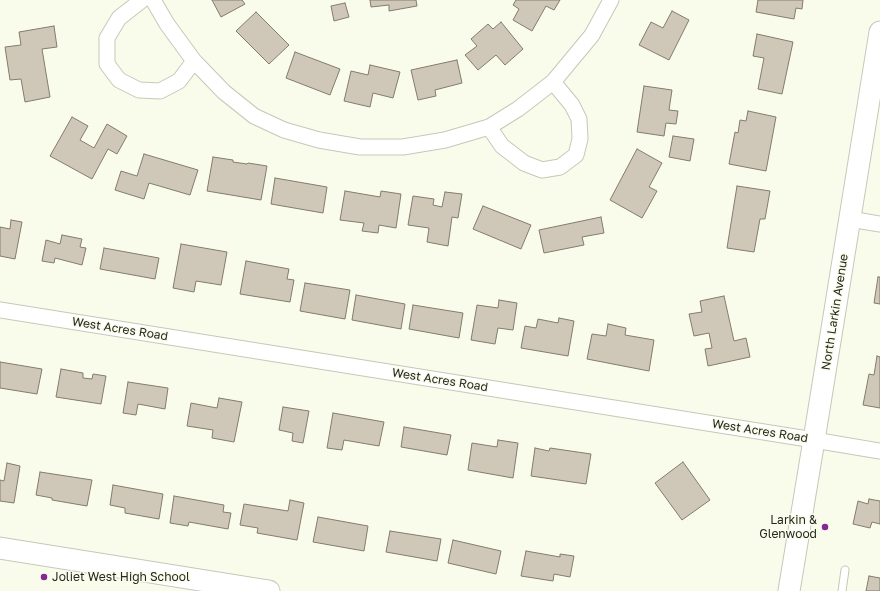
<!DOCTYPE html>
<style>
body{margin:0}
canvas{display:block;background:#f9fcea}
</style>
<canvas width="880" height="591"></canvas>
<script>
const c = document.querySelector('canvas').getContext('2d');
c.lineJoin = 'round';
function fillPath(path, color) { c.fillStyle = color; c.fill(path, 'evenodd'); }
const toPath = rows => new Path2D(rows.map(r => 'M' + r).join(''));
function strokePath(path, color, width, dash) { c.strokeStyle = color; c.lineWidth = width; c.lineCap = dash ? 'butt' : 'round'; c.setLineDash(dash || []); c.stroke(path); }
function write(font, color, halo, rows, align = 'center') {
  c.font = font + ' "Golos Text",sans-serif'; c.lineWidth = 3; c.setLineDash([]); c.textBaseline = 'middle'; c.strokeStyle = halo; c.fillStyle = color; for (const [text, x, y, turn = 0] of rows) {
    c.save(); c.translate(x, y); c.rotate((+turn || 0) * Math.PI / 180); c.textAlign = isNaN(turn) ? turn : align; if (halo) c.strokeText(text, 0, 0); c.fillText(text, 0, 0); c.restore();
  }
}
const building = toPath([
 [212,0,242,0,245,4,221,17,212,0],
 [370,0,416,0,417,6,389,11,389,5,371,7,370,0],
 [516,0,560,0,554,10,546,6,532,31,513,20,519,9,513,5,516,0],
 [758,0,803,0,802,9,796,8,794,19,756,12,758,0],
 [345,3,349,17,334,21,331,6,345,3],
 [672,11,689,20,669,60,639,45,651,22,663,28,672,11],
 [256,12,289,45,269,64,236,31,256,12],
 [501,22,523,49,505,65,496,55,478,70,465,55,477,46,471,39,488,24,493,29,501,22],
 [54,26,57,47,42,49,50,97,25,102,21,79,10,80,5,47,21,45,19,32,54,26],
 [757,34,793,42,782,94,758,89,764,58,753,56,757,34],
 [295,52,340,69,330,95,286,78,295,52],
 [457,60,462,83,435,90,436,96,418,100,411,70,457,60],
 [370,65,400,72,393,98,373,93,370,107,344,101,351,71,368,75,370,65],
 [644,86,672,90,669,110,678,111,676,124,666,123,664,136,637,132,644,86],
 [748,111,776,117,766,171,729,164,735,132,738,133,740,120,746,121,748,111],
 [72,117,88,126,80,140,94,148,107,124,127,136,117,154,108,149,92,179,50,156,72,117],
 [673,136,694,139,690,161,669,157,673,136],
 [637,149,662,163,649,187,657,191,642,218,610,200,637,149],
 [144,154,198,170,190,195,149,183,144,199,115,190,121,171,137,176,144,154],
 [213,157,233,160,233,162,247,164,248,163,267,166,261,200,207,191,213,157],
 [275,178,327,187,323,213,271,204,275,178],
 [737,186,770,191,765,219,760,219,754,252,727,248,737,186],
 [345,191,380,197,381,191,401,194,396,228,379,225,378,233,362,231,364,223,340,220,345,191],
 [445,192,462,194,458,218,452,217,448,246,427,242,429,228,408,225,413,196,434,199,433,205,442,207,445,192],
 [483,206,531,225,521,249,473,229,483,206],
 [601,217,604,233,582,237,584,245,544,253,539,230,601,217],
 [11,220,22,222,15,259,0,256,0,227,10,229,11,220],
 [62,235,82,239,80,247,86,248,82,265,55,258,54,263,42,261,46,240,60,244,62,235],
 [181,244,227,252,221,285,196,281,194,292,173,288,181,244],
 [104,248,159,258,155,279,100,269,104,248],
 [246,261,289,269,287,279,294,280,290,302,240,294,246,261],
 [878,277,880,277,880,304,874,303,878,277],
 [305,283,350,290,345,319,300,311,305,283],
 [356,295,405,304,401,329,352,320,356,295],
 [724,296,734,341,746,338,750,357,708,366,705,349,712,348,709,333,694,336,689,314,702,312,700,301,724,296],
 [499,300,517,303,513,330,498,328,495,344,471,340,477,305,498,308,499,300],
 [413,305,463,313,459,338,409,329,413,305],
 [559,318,574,321,568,356,521,348,525,326,536,328,538,319,558,323,559,318],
 [608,324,626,328,625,335,654,340,649,371,587,359,592,334,606,336,608,324],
 [877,356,880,357,880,408,863,405,869,374,874,375,877,356],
 [0,362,42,369,37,394,0,388,0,362],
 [61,369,83,373,83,378,92,379,93,374,106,376,101,404,56,397,61,369],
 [128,382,168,388,165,409,138,404,136,415,123,413,128,382],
 [219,398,242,402,234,442,212,438,213,430,187,426,191,403,217,408,219,398],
 [283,407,309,411,303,443,292,441,293,433,279,430,283,407],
 [333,413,384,422,379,446,344,440,342,450,327,448,333,413],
 [404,427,451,435,447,455,401,447,404,427],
 [498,440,518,443,513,478,468,470,472,443,497,447,498,440],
 [535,448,549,451,550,448,591,454,586,484,531,476,535,448],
 [683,462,710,500,682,520,655,483,683,462],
 [7,463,20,466,14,503,0,501,0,480,4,481,7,463],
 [40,472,92,480,87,506,52,500,52,498,36,495,40,472],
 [113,485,163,494,159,519,125,513,125,508,110,505,113,485],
 [174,496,224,505,223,512,231,513,228,529,189,522,188,526,170,523,174,496],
 [869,499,880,501,880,524,872,522,870,528,853,524,858,501,868,504,869,499],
 [290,500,304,503,297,540,257,533,258,528,240,525,244,504,288,511,290,500],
 [318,517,368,526,364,551,313,542,318,517],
 [390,531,441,539,437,561,386,552,390,531],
 [453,540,501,551,496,574,448,563,453,540],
 [526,551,560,557,560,554,574,556,570,577,554,574,553,581,521,576,526,551],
 [869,576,880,578,880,591,866,591,869,576]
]);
fillPath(building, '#cfc7b7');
strokePath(building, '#837c6d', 1);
const lane = toPath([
 [842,591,845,570]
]);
const street = toPath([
 [142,0,119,18,107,38,107,64,119,80,139,90,160,91,179,81,194,61],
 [153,0,167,24,194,61,224,92,254,116,284,130,319,140,360,147,403,147,445,140,489,127,518,109,553,82,592,35,611,0],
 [489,127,502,146,524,163,542,170,560,167,576,155,580,139,579,119,572,105,553,82],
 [850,219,880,224],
 [0,310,814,440,880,451]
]);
const secondary = toPath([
 [0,548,269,591],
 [789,591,814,440,880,32]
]);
strokePath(lane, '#c5c9b8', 9);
strokePath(street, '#c5c9b8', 17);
strokePath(secondary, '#c5c9b8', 23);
strokePath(lane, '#fff', 7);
strokePath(street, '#fff', 15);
strokePath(secondary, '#fff', 21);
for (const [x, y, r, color] of [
 [825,527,4,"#852893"],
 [44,577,4,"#852893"]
]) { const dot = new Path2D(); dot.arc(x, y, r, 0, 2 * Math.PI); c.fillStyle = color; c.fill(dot); strokePath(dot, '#f9fcea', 1.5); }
write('12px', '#262720', '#f9fcea', [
 ["North Larkin Avenue",835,312,-81],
 ["West Acres Road",120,329,9],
 ["West Acres Road",440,380,9],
 ["West Acres Road",760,431,9]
]);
write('12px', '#262720', '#f9fcea', [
 ["Larkin &",817,520],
 ["Glenwood",817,534],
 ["Joliet West High School",52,577,"left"]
], 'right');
</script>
